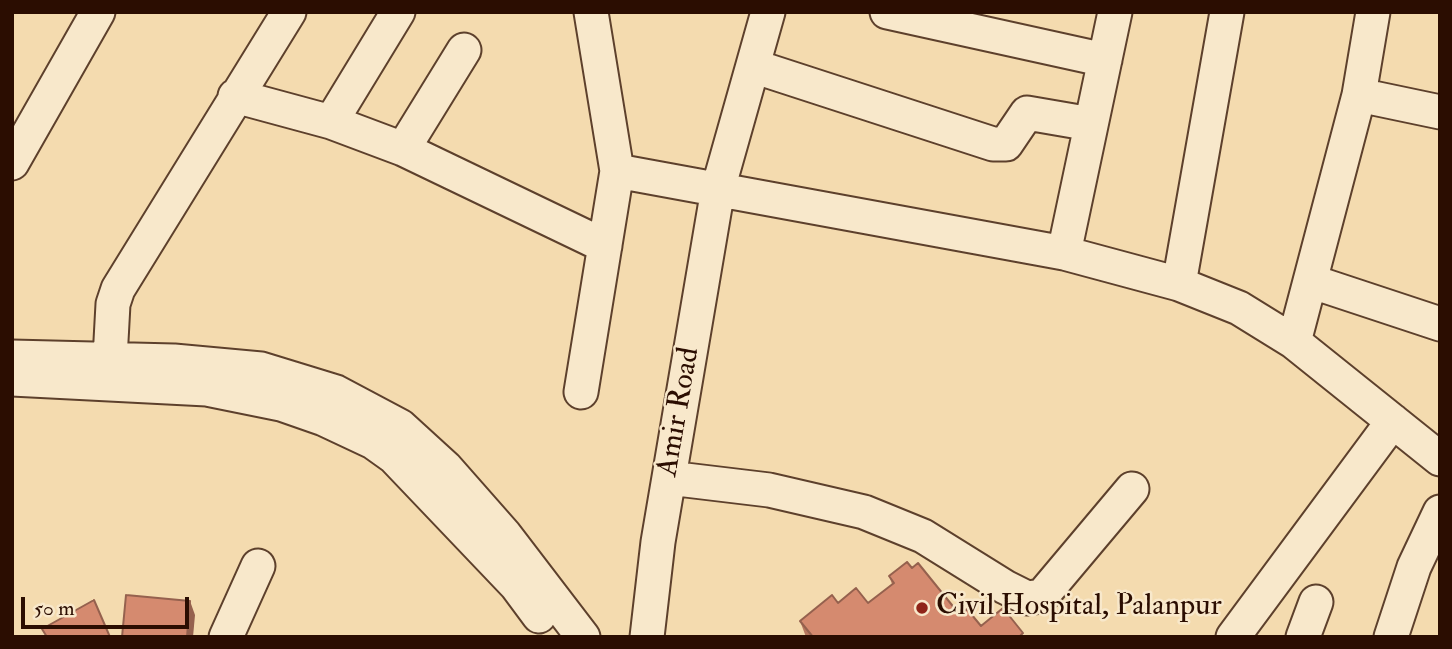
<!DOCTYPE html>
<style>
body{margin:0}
#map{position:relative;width:1452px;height:649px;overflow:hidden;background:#f4dbaf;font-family:"IM FELL Double Pica",serif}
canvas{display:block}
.frame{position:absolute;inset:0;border:14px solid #2b0d01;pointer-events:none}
.scale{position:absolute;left:21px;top:597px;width:168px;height:32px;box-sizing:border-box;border:4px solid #2b0d01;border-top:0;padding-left:9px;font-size:21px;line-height:24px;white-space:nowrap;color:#2b0d01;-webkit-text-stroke:5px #f8e8cb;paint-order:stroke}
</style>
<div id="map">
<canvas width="1452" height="649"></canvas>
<div class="frame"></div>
<div class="scale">50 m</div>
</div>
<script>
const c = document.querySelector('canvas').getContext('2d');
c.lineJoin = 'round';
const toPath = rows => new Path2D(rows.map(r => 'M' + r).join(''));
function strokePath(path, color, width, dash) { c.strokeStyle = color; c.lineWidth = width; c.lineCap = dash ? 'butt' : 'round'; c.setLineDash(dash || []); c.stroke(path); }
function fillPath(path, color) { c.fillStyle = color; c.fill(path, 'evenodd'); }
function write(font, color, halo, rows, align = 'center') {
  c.font = font + ' "IM FELL Double Pica",serif'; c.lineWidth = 5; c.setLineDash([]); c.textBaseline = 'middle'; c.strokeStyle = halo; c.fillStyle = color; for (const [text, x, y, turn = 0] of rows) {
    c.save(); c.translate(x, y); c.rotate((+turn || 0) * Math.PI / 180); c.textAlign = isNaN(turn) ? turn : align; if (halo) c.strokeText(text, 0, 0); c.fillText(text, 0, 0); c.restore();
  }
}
const minor = toPath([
 [591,12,617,171,1064,253,1179,284,1239,308,1294,342,1440,459],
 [887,12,1105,60],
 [753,66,993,144,1006,144,1027,113,1091,124],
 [1359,95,1440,112],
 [235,96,331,122,403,149,605,246],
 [331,122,398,12],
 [403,149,464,50],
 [12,163,98,12],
 [1064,253,1115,12],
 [1310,281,1440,324],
 [1179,284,1227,12],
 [1294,342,1359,95,1373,12],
 [12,357,174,361,261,369,336,392,400,426,446,468,505,535,583,637],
 [110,359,113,304,118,289,289,12],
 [12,379,207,389,281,404,324,419,373,442,394,457,516,585,539,616],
 [581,392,617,171],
 [669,478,769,490,864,512,923,536,1005,587,1027,598,1042,596,1132,489],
 [226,637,258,566],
 [647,637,658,542,718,189,768,12],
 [1233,637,1393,421],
 [1303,637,1316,602],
 [1391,637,1414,567,1440,512]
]);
strokePath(minor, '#5d402c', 37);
strokePath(minor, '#f8e8cb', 33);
fillPath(toPath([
 [912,568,960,615,981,626,1024,637,806,637,800,621,838,603,868,603,892,584,889,576]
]), '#b7775f');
fillPath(toPath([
 [190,601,195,615,193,637,187,637]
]), '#95614e');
const building = toPath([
 [907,562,912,568,918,563,960,615,967,609,981,626,1003,608,1023,633,1019,637,813,637,800,621,832,595,838,603,856,588,868,603,894,583,889,576,907,562],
 [126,595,190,601,187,637,122,637,126,595],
 [94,600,110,637,47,637,42,629,94,600]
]);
fillPath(building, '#d58a6f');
strokePath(building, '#95614e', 2);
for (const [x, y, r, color] of [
 [922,608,7,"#8f2418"]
]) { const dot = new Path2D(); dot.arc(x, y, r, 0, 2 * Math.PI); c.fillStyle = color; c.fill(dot); strokePath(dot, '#f8e8cb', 2.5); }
write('30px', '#2b0d01', '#f8e8cb', [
 ["Amir Road",680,412,-80]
]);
write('30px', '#2b0d01', '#f8e8cb', [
 ["Civil Hospital, Palanpur",936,608]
], 'left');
</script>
